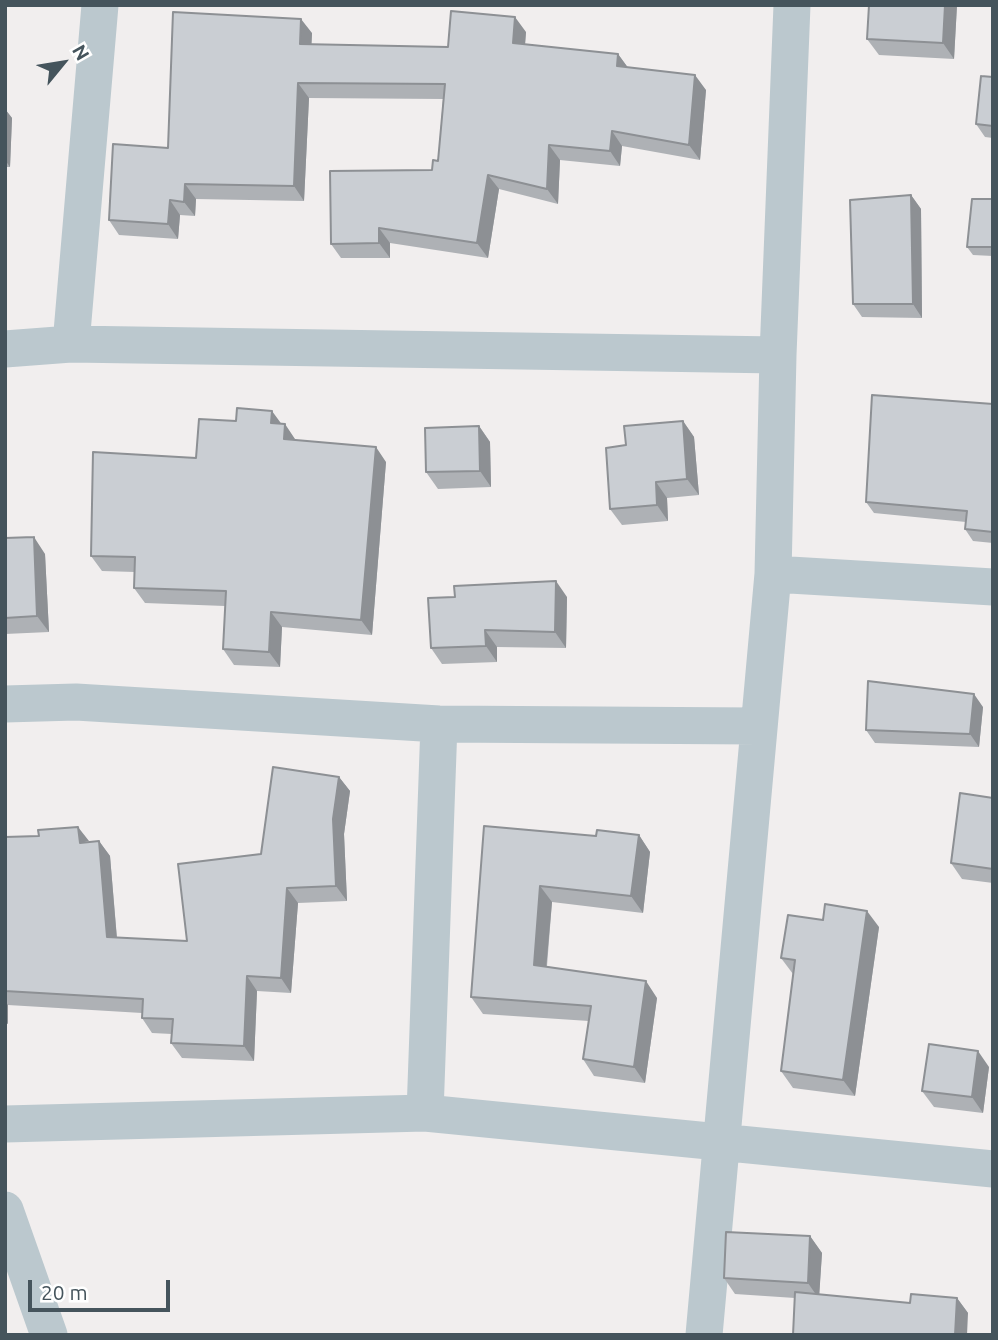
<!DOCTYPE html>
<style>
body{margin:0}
#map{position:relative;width:998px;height:1340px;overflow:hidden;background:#f1eeee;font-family:Ubuntu,sans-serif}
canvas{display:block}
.frame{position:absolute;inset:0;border:7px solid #45545c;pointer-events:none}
.north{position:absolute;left:28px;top:28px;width:70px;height:70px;-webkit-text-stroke:5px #fff;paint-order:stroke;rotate:60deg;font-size:19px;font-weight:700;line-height:28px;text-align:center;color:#45545c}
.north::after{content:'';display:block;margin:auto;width:24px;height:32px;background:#45545c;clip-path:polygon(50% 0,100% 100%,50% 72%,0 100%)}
.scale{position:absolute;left:28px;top:1280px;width:142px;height:32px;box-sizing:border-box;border:4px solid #45545c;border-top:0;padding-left:9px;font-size:21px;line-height:24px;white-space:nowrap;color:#45545c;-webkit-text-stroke:5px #fff;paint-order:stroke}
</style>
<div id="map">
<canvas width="998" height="1340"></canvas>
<div class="frame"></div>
<div class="north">N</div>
<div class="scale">20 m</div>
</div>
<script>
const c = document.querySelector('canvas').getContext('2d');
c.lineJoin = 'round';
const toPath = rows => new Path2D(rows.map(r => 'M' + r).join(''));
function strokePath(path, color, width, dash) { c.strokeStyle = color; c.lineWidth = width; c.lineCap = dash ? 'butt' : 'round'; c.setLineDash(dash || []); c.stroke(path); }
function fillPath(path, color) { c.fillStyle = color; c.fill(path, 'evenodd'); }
strokePath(toPath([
 [71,344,100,5],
 [5,349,71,344,778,355],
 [773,574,993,587],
 [5,704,76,702,439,724,758,726],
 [425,1113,439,724],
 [5,1124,425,1113,993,1169],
 [5,1210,49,1335],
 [704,1335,773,574,778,355,792,5]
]), '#bbc8ce', 37);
fillPath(toPath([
 [957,5,954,59,879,55,867,39],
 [526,32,525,44,618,54,628,68,706,90,700,160,622,146,620,166,560,160,558,204,499,189,488,258,390,243,390,258,341,258,331,244,432,170,438,161,443,99,309,98,304,201,196,199,195,216,180,215,178,239,119,235,109,220,168,148,312,33,311,44,448,47],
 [993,77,993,138,985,137,976,124],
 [5,109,12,118,10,167,5,167],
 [911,195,921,209,922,318,862,317,853,304],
 [993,199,993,256,973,255,967,247],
 [993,404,993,543,973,541,965,529,966,522,874,513,866,502],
 [683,421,694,437,699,495,667,498,668,521,622,525,610,509,626,445],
 [282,424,295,440,386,462,372,635,282,627,280,667,234,665,223,649,225,606,145,603,134,588,135,572,102,571,91,556],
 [479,426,490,442,491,487,438,489,426,472],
 [5,538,45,554,49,632,5,634],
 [567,597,566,648,497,647,497,662,442,664,431,648],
 [983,707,979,747,875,743,866,730],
 [339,777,350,791,344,834,347,901,298,903,291,993,257,991,254,1061,182,1058,171,1043,172,1034,152,1033,142,1018,142,1013,8,1005,8,1024,5,1024,5,837,89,842,99,841,110,856,117,938,187,941,261,854],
 [993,798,993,883,962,879,951,863],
 [484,826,596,836,639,835,650,852,643,913,552,902,547,966,657,998,645,1083,594,1076,583,1059,589,1021,483,1014,471,997],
 [823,920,879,927,855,1096,793,1088,781,1071,793,974,781,958],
 [989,1067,983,1113,934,1107,922,1091],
 [810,1236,822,1253,819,1295,910,1303,957,1298,968,1313,795,1298,735,1294,724,1278]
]), '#aeb1b5');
fillPath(toPath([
 [945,5,957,5,954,59,943,43],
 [515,17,526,32,524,58,513,43],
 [301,19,312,33,311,59,300,44],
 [618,54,629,69,617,66],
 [695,75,706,90,700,160,689,145],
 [298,83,309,98,304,201,294,186],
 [5,109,12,118,10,167,5,160],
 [612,131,622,146,620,166,610,151],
 [549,145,560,160,558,204,547,189],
 [488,175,499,189,488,258,477,243],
 [185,184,196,199,195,216,184,202],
 [911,195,921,209,922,318,913,304],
 [170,200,180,215,178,239,168,224],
 [379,228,390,243,390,258,379,243],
 [272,411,283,426,271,423],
 [683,421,694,437,699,495,687,479],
 [285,424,295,439,294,454,284,439],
 [479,426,490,442,491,487,480,471],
 [376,447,386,462,372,635,361,620],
 [656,482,667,498,668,521,657,505],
 [34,537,45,554,49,632,37,616],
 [556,581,567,597,566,648,555,632],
 [271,612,282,627,280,667,269,652],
 [485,630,497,647,497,662,486,646],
 [974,694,983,707,979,747,970,734],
 [339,777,350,791,344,834,347,901,336,886,333,819],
 [78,827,89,841,80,843],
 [639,835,650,852,643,913,631,896],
 [99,841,110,856,118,952,107,937],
 [540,886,552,902,545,981,534,965],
 [287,888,298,903,291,993,281,978],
 [867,911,879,927,855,1096,843,1080],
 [247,976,257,991,254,1061,244,1046],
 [646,981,657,998,645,1083,634,1067],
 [5,1001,8,1005,8,1024,5,1019],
 [978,1051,989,1067,983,1113,972,1097],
 [810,1236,822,1253,819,1299,808,1283],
 [957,1298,968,1313,967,1335,955,1335]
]), '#8d9094');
const building = toPath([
 [869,5,945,5,943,43,867,39,869,5],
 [451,11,515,17,513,43,618,54,617,66,695,75,689,145,612,131,610,151,549,145,547,189,488,175,477,243,379,228,379,243,331,244,330,171,432,170,433,160,438,161,445,84,298,83,294,186,185,184,184,202,170,200,168,224,109,220,113,144,168,148,173,12,301,19,300,44,448,47,451,11],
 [981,76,993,77,993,126,976,124,981,76],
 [911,195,913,304,853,304,850,200,911,195],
 [972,199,993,199,993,247,967,247,972,199],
 [872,395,993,404,993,532,965,529,967,511,866,502,872,395],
 [237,408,272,411,271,423,285,424,284,439,376,447,361,620,271,612,269,652,223,649,226,591,134,588,135,557,91,556,93,452,196,458,199,419,236,421,237,408],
 [683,421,687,479,656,482,657,505,610,509,606,448,626,445,624,426,683,421],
 [479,426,480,471,426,472,425,428,479,426],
 [34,537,37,616,5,618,5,538,34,537],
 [556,581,555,632,485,630,486,646,431,648,428,598,455,597,454,586,556,581],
 [868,681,974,694,970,734,866,730,868,681],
 [273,767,339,777,333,819,336,886,287,888,281,978,247,976,244,1046,171,1043,173,1019,142,1018,143,999,5,991,5,837,39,836,38,830,78,827,80,843,99,841,107,937,187,941,178,864,261,854,273,767],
 [960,793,993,798,993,869,951,863,960,793],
 [484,826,596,836,597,830,639,835,631,896,540,886,534,965,646,981,634,1067,583,1059,591,1006,471,997,484,826],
 [825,904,867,911,843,1080,781,1071,795,960,781,958,788,915,823,920,825,904],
 [929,1044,978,1051,972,1097,922,1091,929,1044],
 [726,1232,810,1236,808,1283,724,1278,726,1232],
 [795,1292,910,1303,911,1294,957,1298,955,1335,793,1335,795,1292]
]);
fillPath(building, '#caced3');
strokePath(building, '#8d9094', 2);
</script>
